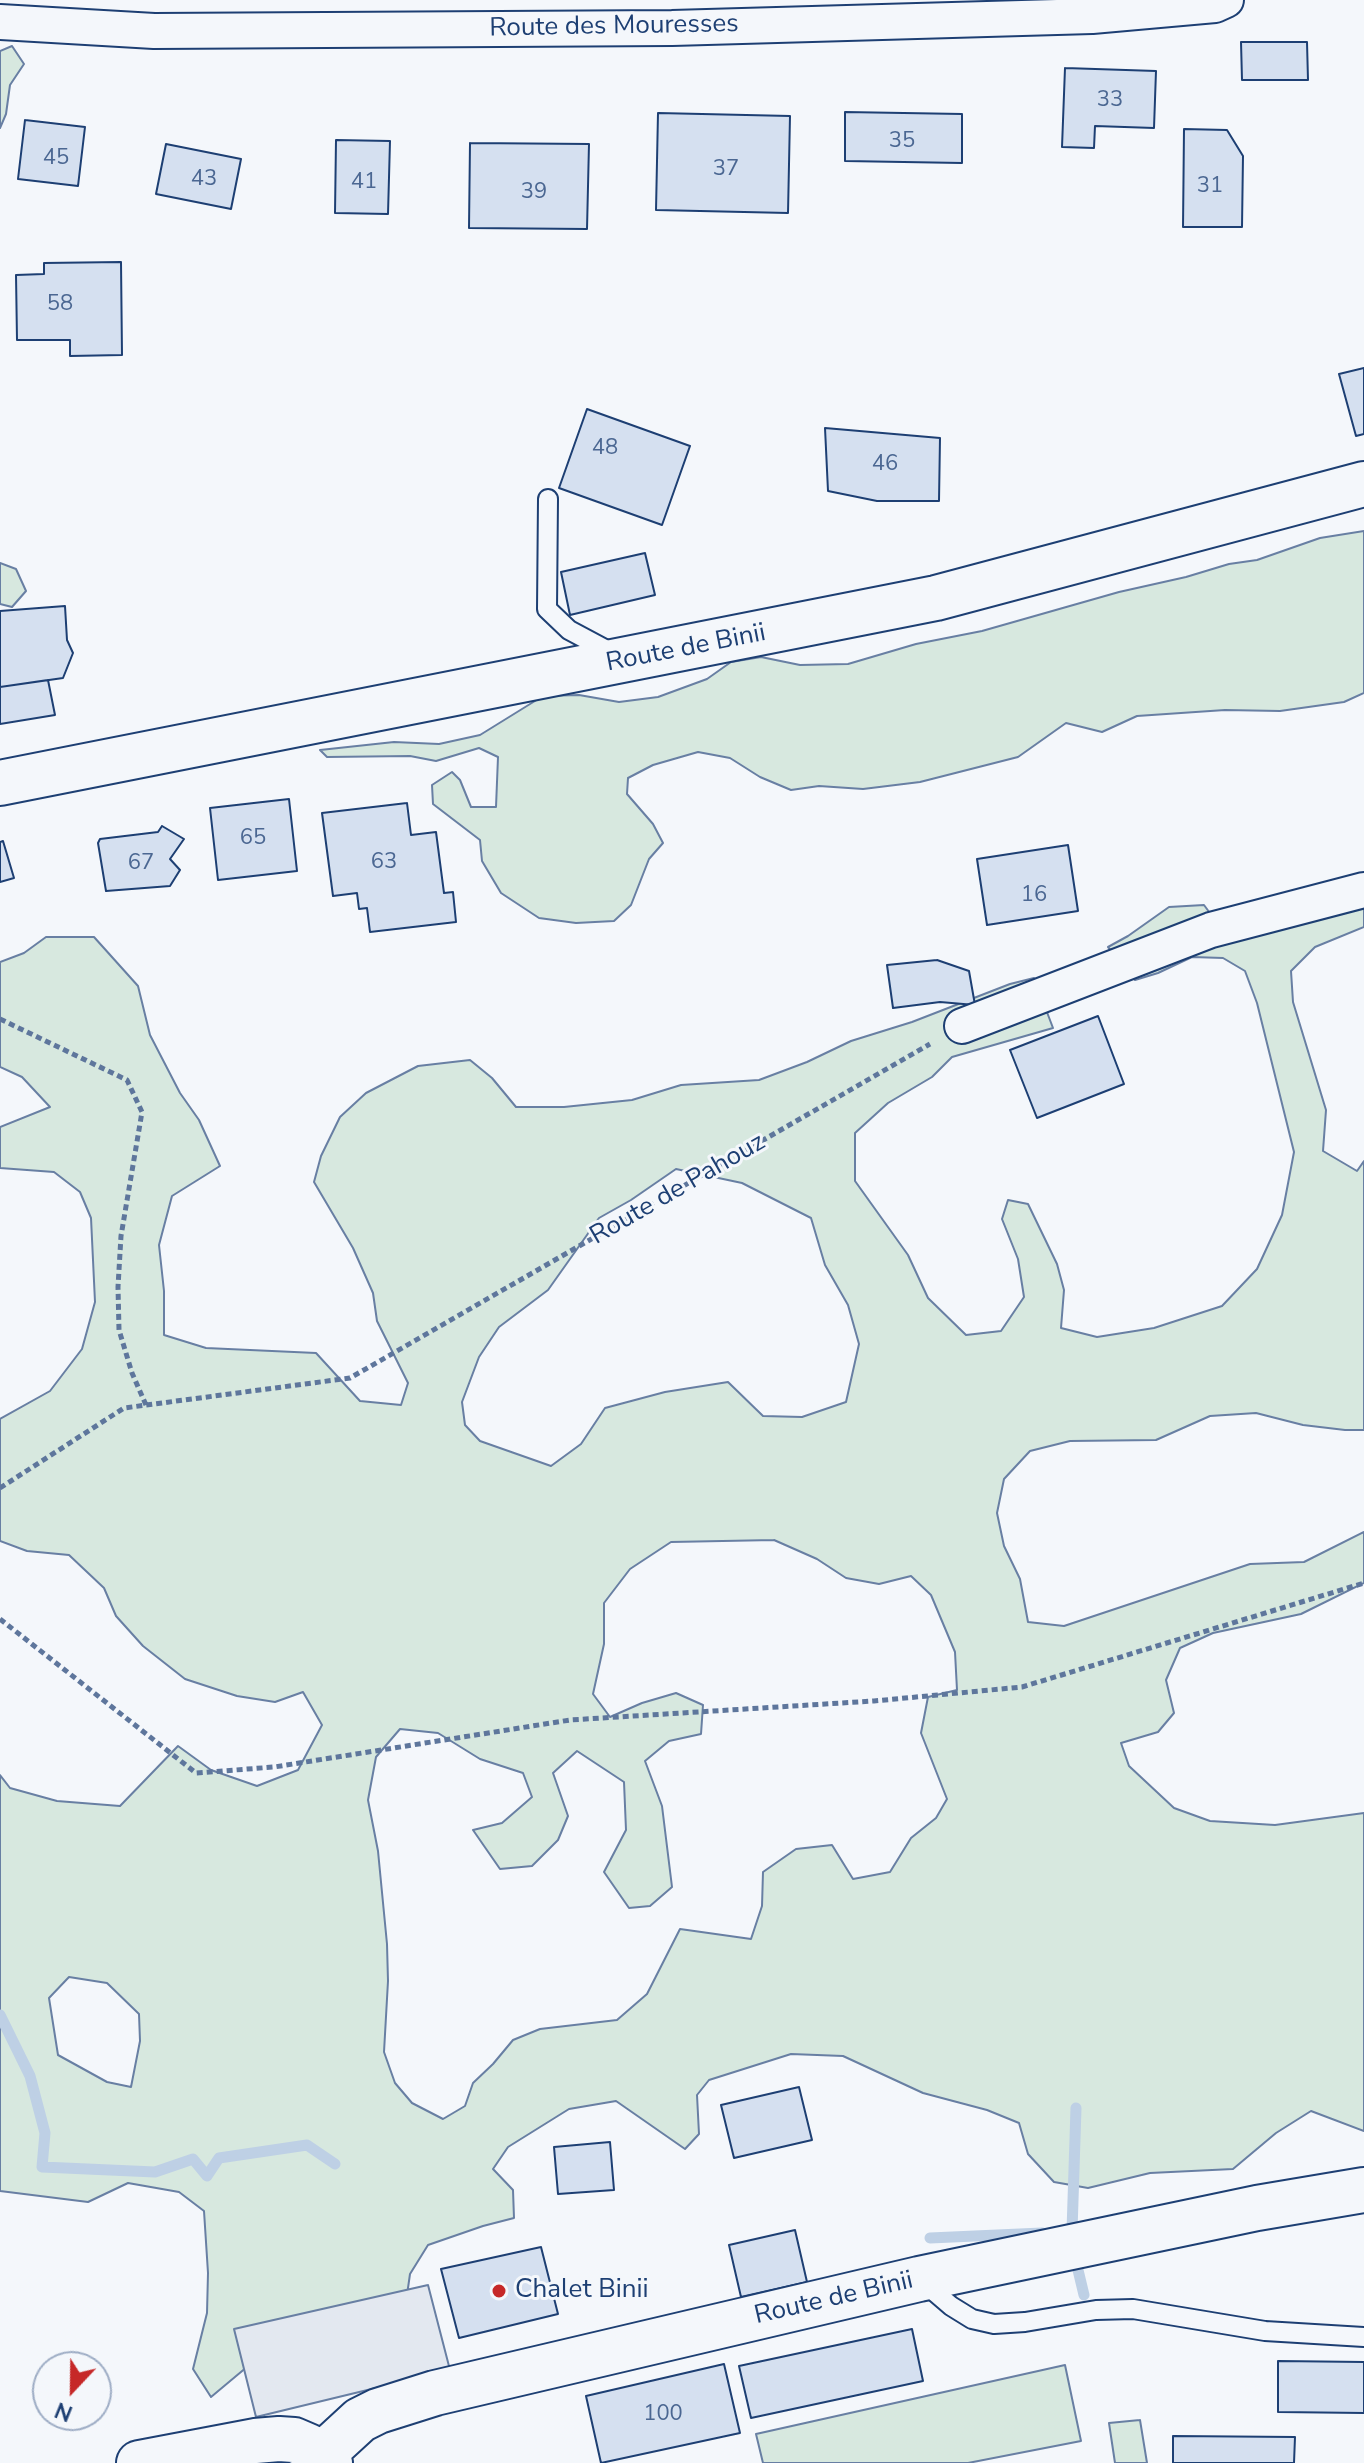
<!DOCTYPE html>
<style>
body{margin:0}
#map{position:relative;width:1364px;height:2463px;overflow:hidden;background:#f4f7fb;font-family:"Nunito Sans",sans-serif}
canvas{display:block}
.north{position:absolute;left:32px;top:2351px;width:80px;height:80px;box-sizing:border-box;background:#f4f7fb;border:2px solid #9eadc5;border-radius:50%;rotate:202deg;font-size:22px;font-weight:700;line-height:32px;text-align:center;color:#1d3f73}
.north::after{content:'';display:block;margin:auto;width:28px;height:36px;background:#c62828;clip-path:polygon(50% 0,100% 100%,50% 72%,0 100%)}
</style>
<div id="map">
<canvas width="1364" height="2463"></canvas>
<div class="north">N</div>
</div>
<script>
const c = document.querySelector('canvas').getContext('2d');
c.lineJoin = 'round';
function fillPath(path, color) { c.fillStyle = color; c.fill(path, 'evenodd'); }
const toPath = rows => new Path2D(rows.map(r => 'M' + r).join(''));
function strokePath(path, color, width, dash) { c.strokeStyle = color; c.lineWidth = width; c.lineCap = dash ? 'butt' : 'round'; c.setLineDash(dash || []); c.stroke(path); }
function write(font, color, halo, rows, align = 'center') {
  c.font = font + ' "Nunito Sans",sans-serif'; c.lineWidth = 6; c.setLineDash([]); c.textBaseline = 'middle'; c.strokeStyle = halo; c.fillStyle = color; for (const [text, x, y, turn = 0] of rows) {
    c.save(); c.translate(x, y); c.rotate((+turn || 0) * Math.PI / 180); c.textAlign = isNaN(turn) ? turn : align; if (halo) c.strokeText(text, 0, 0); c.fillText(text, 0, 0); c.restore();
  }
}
const green = toPath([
 [12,46,24,64,10,85,6,114,0,128,0,51,12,46],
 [1364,531,1364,693,1344,702,1280,711,1225,710,1137,716,1102,732,1066,723,1018,757,920,782,863,789,819,786,791,790,760,777,730,758,698,752,653,765,628,778,627,794,653,824,663,843,649,859,631,905,614,921,576,923,539,918,501,893,482,861,480,840,433,804,432,785,452,772,460,780,471,807,496,807,498,757,479,748,436,761,410,756,327,757,320,750,394,742,439,744,480,735,543,696,579,695,619,702,658,697,707,679,731,662,761,657,800,665,848,664,916,644,982,631,1119,592,1186,577,1229,564,1257,560,1320,538,1364,531],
 [0,563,16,569,26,591,12,607,0,604,0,563],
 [1364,875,1364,927,1315,947,1291,971,1293,1002,1326,1110,1323,1151,1357,1171,1364,1161,1364,1430,1345,1430,1303,1425,1256,1413,1210,1416,1156,1440,1070,1441,1030,1451,1004,1479,997,1513,1004,1546,1020,1579,1028,1622,1064,1626,1250,1564,1304,1562,1364,1532,1364,1583,1301,1614,1213,1633,1180,1648,1166,1680,1174,1713,1158,1732,1121,1743,1129,1766,1174,1808,1210,1821,1275,1825,1364,1813,1364,2131,1311,2111,1276,2133,1233,2169,1150,2173,1088,2188,1054,2182,1028,2154,1019,2123,987,2110,923,2093,843,2056,791,2054,709,2080,697,2095,699,2134,685,2149,616,2101,569,2109,508,2147,493,2169,513,2190,514,2218,483,2226,428,2245,410,2274,404,2316,278,2341,211,2397,193,2369,207,2313,208,2273,204,2211,179,2192,128,2183,88,2202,0,2191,0,1775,10,1788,57,1801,120,1806,178,1746,211,1770,257,1786,298,1770,322,1725,303,1692,275,1702,237,1696,185,1679,143,1646,116,1616,104,1588,69,1555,27,1551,0,1541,0,1419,50,1391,82,1349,95,1302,91,1218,80,1192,54,1172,0,1168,0,1127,50,1107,22,1077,0,1067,0,962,24,953,46,937,94,937,138,986,150,1035,180,1093,199,1120,220,1166,172,1196,159,1245,164,1291,164,1335,206,1348,316,1353,360,1401,401,1405,408,1383,377,1321,373,1293,353,1248,314,1182,321,1156,340,1117,366,1093,418,1066,470,1060,492,1078,516,1107,564,1107,632,1100,681,1085,759,1080,807,1062,851,1041,912,1022,1010,984,1034,978,1053,1028,952,1057,932,1077,888,1103,855,1133,855,1181,908,1255,928,1298,966,1335,1001,1331,1024,1297,1018,1259,1002,1219,1008,1200,1028,1204,1057,1264,1064,1290,1061,1328,1097,1337,1154,1328,1222,1306,1257,1269,1282,1215,1294,1152,1257,1003,1245,971,1223,958,1192,957,1158,973,1135,980,1108,947,1128,936,1169,907,1204,905,1231,942,1325,885,1349,876,1364,875],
 [676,1169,742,1183,811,1218,825,1265,848,1305,859,1344,846,1402,802,1417,763,1416,728,1382,665,1392,605,1408,581,1444,551,1466,480,1441,465,1425,462,1402,479,1357,499,1327,548,1290,599,1218,631,1200,676,1169],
 [774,1540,817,1559,846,1578,879,1584,911,1576,931,1595,955,1652,957,1690,928,1697,921,1733,947,1799,936,1818,911,1838,890,1872,853,1879,832,1845,796,1849,763,1872,762,1906,751,1939,680,1929,647,1994,617,2020,540,2029,513,2040,493,2064,473,2083,465,2106,443,2119,412,2103,395,2083,384,2052,388,1981,387,1944,378,1851,368,1800,376,1757,400,1729,438,1733,480,1759,523,1773,532,1797,502,1823,473,1830,500,1869,532,1866,558,1840,568,1816,553,1773,577,1751,624,1782,626,1830,604,1872,629,1908,650,1906,672,1887,662,1806,645,1761,669,1741,701,1734,703,1705,676,1693,642,1703,610,1717,593,1694,604,1644,604,1603,630,1569,671,1542,774,1540],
 [69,1977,107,1983,139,2014,140,2041,131,2087,107,2082,58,2055,49,1998,69,1977],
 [1065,2365,1081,2441,968,2463,763,2463,756,2434,1065,2365],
 [1140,2420,1147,2463,1115,2463,1109,2423,1140,2420]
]);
fillPath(green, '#d7e8df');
strokePath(green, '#687fa3', 2);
const parking = toPath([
 [428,2285,450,2370,256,2417,234,2329,428,2285]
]);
fillPath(parking, '#e3e8f0');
strokePath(parking, '#687fa3', 2);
strokePath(toPath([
 [0,2015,30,2076,45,2133,42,2167,155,2172,193,2159,207,2176,219,2158,307,2145,335,2164],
 [1063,2232,1072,2231,1076,2108],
 [930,2238,1042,2233],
 [1078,2270,1084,2295]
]), '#bed0e5', 11);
const building = toPath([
 [1241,42,1307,42,1308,80,1242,80,1241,42],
 [1065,68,1156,71,1154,128,1095,126,1094,148,1062,147,1065,68],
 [845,112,962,114,962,163,845,161,845,112],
 [658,113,790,116,788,213,656,210,658,113],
 [25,120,85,127,78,186,18,179,25,120],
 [1184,129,1227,130,1243,156,1242,227,1183,227,1184,129],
 [336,140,390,141,388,214,335,213,336,140],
 [470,143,589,144,587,229,469,228,470,143],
 [166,144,241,159,231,209,156,194,166,144],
 [121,262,122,355,70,356,70,340,17,340,16,275,44,274,44,263,121,262],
 [1364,368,1364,434,1356,436,1339,374,1364,368],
 [587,409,690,446,662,525,559,488,587,409],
 [825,428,940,438,939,501,877,501,828,491,825,428],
 [645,553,655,595,570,615,561,572,645,553],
 [65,606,67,640,73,653,63,678,0,687,0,611,65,606],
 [48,680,55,715,0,724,0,687,48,680],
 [289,799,297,871,218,880,210,808,289,799],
 [407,803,411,835,436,832,444,893,453,892,456,922,370,932,367,908,359,909,357,893,333,896,322,813,407,803],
 [162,826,184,839,170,859,180,870,170,886,106,891,98,843,100,839,158,832,162,826],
 [3,841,14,878,0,882,0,842,3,841],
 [1068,845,1078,911,987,925,977,859,1068,845],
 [937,960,969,971,975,1005,940,1002,893,1008,887,965,937,960],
 [1098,1016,1124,1084,1037,1118,1010,1050,1098,1016],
 [799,2087,812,2140,734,2158,721,2105,799,2087],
 [610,2142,614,2190,558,2194,554,2147,610,2142],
 [795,2230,807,2282,741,2297,729,2245,795,2230],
 [541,2247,558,2314,459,2338,441,2269,541,2247],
 [912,2329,923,2381,751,2418,739,2366,912,2329],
 [1278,2361,1364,2362,1364,2413,1278,2412,1278,2361],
 [724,2364,740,2433,601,2463,586,2396,724,2364],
 [1173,2436,1295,2437,1294,2463,1173,2463,1173,2436]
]);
fillPath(building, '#d5e0f0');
strokePath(building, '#1d3f73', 2);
const service = toPath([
 [548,499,547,609,569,630,614,654],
 [923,2282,951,2306,972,2319,994,2324,1025,2322,1096,2310,1133,2309,1265,2331,1364,2337]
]);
const minor = toPath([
 [0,22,154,31,672,28,1092,16,1215,5,1226,0],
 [962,1026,1211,930,1364,890]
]);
const tertiary = toPath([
 [0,783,936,598,1364,484],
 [322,2455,360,2420,378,2411,435,2393,919,2279,1257,2208,1364,2190],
 [139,2463,255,2441,279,2439,294,2440,308,2446,330,2463]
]);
strokePath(service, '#1d3f73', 22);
strokePath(minor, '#1d3f73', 38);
strokePath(tertiary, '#1d3f73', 48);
strokePath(toPath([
 [0,1019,127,1080,142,1112,121,1236,118,1287,119,1330,132,1373,146,1405],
 [0,1488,124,1408,350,1378,930,1044],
 [0,1619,196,1773,274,1767,570,1720,874,1701,1022,1687,1364,1583]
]), '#5e769c', 5, [6, 4]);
strokePath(service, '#f4f7fb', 18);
strokePath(minor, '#f4f7fb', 34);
strokePath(tertiary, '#f4f7fb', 44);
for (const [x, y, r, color] of [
 [499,2291,8,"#c62828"]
]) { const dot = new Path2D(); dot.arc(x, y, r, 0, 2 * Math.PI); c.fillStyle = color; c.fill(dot); strokePath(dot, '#f4f7fb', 3); }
write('22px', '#4b6792', null, [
 ["33",1110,101],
 ["35",902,142],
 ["45",56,159],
 ["37",726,170],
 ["43",204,180],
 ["41",364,183],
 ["31",1210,187],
 ["39",534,193],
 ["58",60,305],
 ["48",605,449],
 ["46",885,465],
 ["65",253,839],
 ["63",384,863],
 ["67",141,864],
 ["16",1034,896],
 ["100",663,2415]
]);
write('26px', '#1d3f73', '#f4f7fb', [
 ["Route des Mouresses",614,27,-1],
 ["Route de Binii",686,649,-11],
 ["Route de Pahouz",678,1190,-30],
 ["Route de Binii",834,2299,-13]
]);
write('26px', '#1d3f73', '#f4f7fb', [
 ["Chalet Binii",515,2291]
], 'left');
</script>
